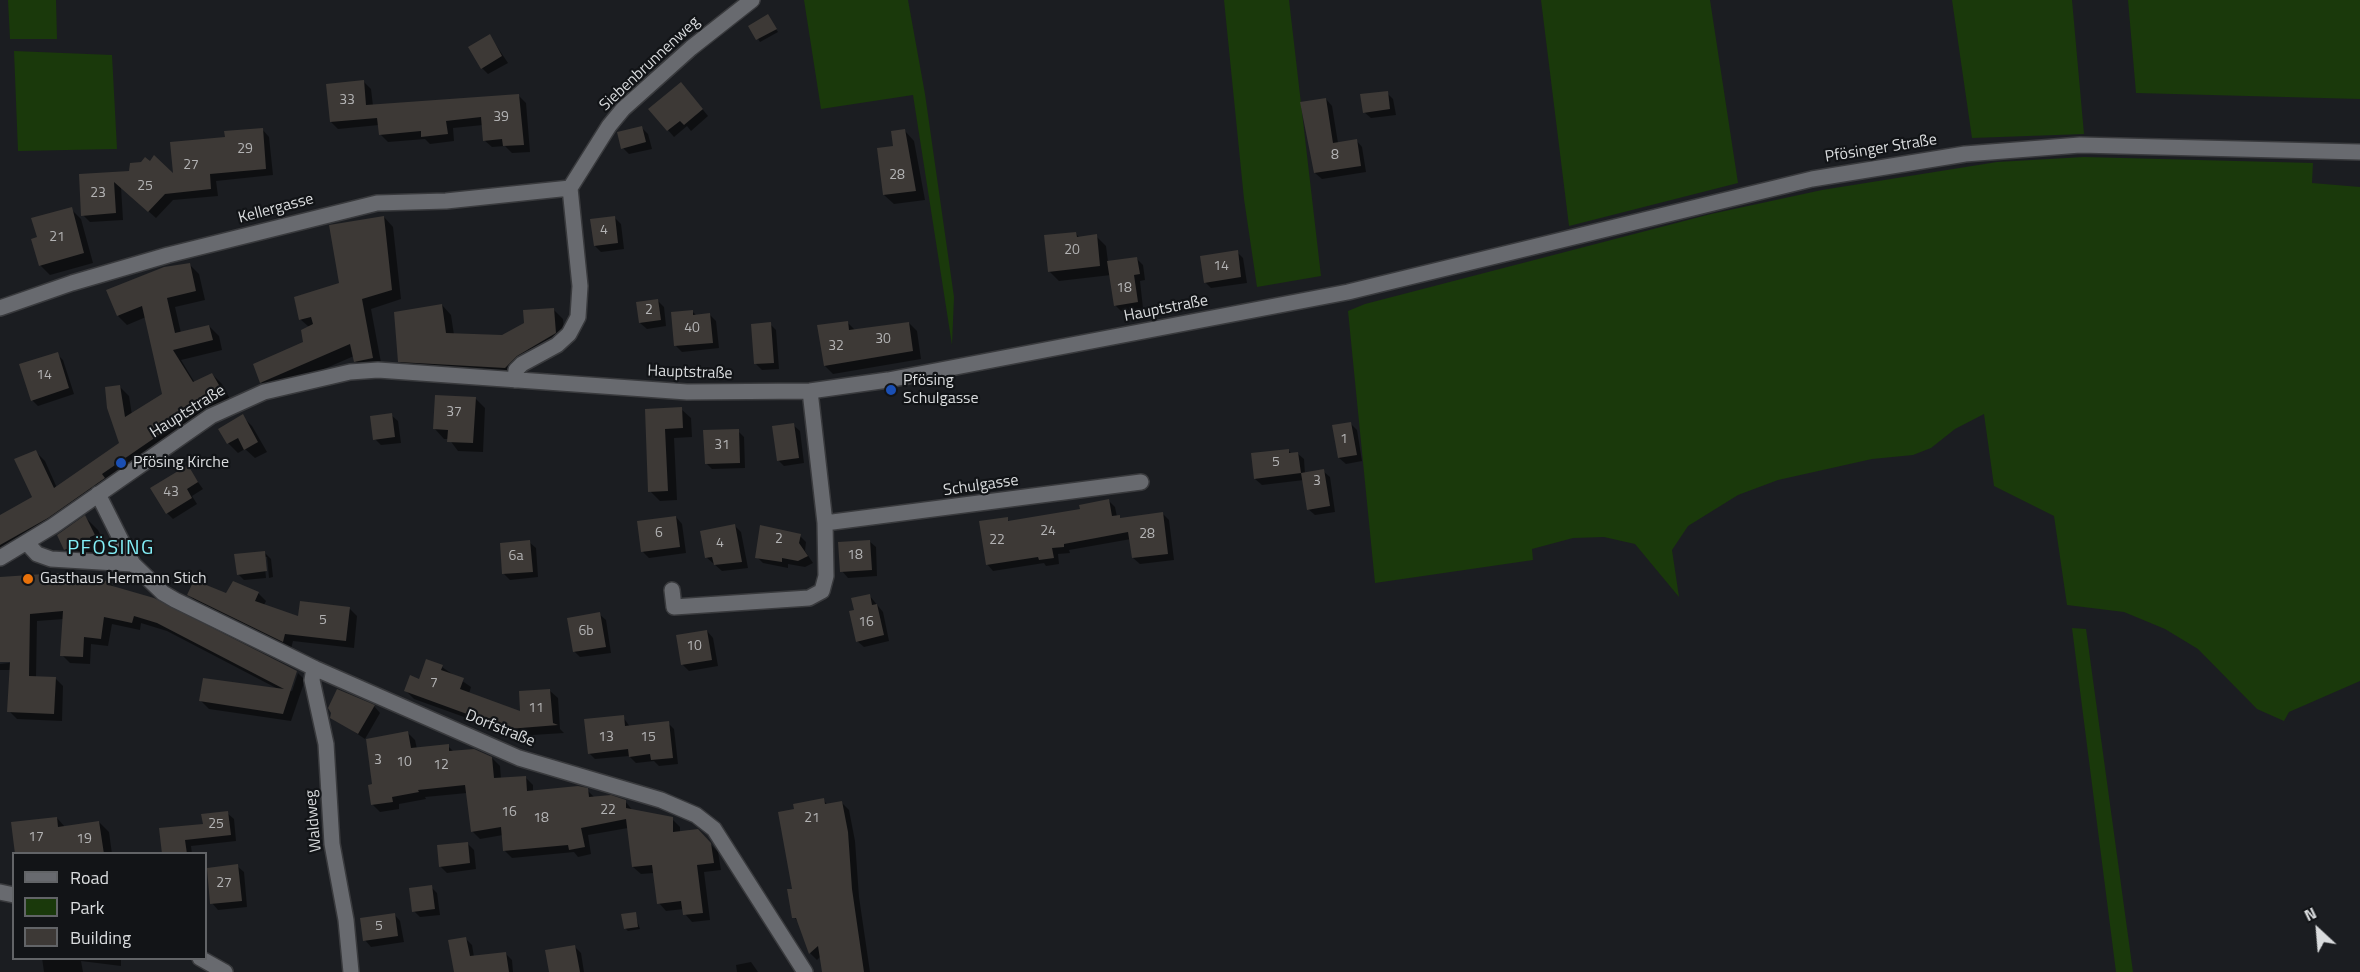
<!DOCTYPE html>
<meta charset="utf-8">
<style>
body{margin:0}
#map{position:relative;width:2360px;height:972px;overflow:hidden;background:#1b1d21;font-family:"Titillium Web",sans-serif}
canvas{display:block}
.legend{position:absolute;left:12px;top:852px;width:195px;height:108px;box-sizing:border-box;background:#121417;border:2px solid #626467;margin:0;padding:8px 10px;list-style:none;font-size:18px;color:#dadcde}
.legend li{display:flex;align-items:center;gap:12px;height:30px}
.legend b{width:30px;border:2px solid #626467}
.north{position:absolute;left:2288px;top:900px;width:60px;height:60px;-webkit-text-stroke:4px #121417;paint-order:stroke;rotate:334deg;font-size:16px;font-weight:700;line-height:24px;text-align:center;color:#dadcde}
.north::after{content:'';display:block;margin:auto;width:21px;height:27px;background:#dadcde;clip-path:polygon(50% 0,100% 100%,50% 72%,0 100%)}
</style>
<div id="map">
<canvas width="2360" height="972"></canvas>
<ul class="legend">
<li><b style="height:8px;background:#686a6f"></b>Road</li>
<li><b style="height:16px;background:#1a390b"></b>Park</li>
<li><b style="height:16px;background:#3d3936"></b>Building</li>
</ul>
<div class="north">N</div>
</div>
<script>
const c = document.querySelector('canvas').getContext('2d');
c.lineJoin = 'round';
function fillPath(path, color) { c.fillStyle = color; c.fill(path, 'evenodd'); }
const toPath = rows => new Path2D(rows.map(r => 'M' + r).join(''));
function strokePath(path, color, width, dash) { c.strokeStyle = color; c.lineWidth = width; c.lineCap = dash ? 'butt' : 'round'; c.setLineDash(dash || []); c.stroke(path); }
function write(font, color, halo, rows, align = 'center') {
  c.font = font + ' "Titillium Web",sans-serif'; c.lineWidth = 4.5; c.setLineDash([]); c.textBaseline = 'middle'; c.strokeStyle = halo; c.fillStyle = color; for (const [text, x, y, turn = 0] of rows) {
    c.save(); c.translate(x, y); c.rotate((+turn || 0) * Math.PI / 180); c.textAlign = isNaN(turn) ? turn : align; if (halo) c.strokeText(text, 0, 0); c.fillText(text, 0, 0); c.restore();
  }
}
fillPath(toPath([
 [8,0,56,0,57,39,10,39],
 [804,0,908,0,925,94,954,297,952,345,913,95,821,109],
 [1224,0,1289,0,1321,276,1257,287,1244,199],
 [1541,0,1710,0,1738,183,1569,226],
 [1952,0,2072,0,2084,134,1972,138],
 [2128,0,2360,0,2360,99,2136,93],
 [14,51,112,55,117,149,18,151],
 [2084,157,2313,163,2312,183,2360,187,2360,681,2289,712,2284,721,2257,709,2198,649,2165,629,2124,612,2067,605,2054,516,1994,486,1984,414,1955,429,1931,448,1913,455,1872,459,1778,480,1738,495,1688,526,1672,550,1679,597,1635,544,1604,537,1573,538,1532,549,1533,560,1375,583,1348,311,1365,304,1542,258,1711,214,1822,190,1997,162],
 [2072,628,2086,629,2133,972,2116,972]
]), '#1a390b');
fillPath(toPath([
 [768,16,778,32,760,42,750,26],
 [490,36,508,63,488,74,482,68],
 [364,82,371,89,373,106,519,96,526,103,530,152,512,153,505,146,492,147,484,140,483,125,453,128,454,141,430,144,425,139,388,142,380,134,379,125,338,129,331,122],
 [687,90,708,116,691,131,687,126,674,137,668,130],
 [1387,93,1393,99,1396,115,1371,118,1364,112],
 [1326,99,1332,106,1338,143,1356,140,1362,147,1366,172,1322,179,1315,173],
 [642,128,648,134,652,149,629,154,623,148],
 [262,129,269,137,273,175,216,181,218,196,173,200,156,218,121,187,123,220,90,222,83,215,81,175,175,177,227,138],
 [905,131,914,141,925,200,894,204,884,195,894,148],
 [71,209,81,219,93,263,50,275,40,265,38,238],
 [384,217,393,227,401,299,371,309,382,368,365,371,355,361,354,356,271,392,261,383,305,343,309,327,300,319,341,284],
 [615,218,621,224,624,249,601,252,595,246],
 [1076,234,1080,238,1096,236,1106,246,1108,262,1137,259,1143,265,1145,280,1140,281,1143,308,1121,311,1115,305,1111,275,1059,281,1049,271],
 [1237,252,1243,258,1247,283,1211,288,1205,282],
 [189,264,199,274,205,300,175,307,181,333,209,326,219,336,222,350,181,360,195,383,212,374,222,384,231,401,0,559,0,517,34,498,35,451,45,461,57,488,121,443,120,387,129,396,132,415,164,395,146,317,127,325,118,316],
 [658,301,664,307,666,326,647,329,640,323],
 [442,305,451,315,454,335,503,337,553,309,563,319,565,343,517,376,409,371,399,361],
 [692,311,697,316,710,315,716,321,719,348,682,352,676,346],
 [847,322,855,330,909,323,917,331,921,359,833,374,825,366],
 [770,324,776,330,779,369,762,370,756,364],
 [57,354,63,360,74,394,38,406,32,400],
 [475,398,485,408,483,452,458,451,449,439,444,439,435,429],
 [681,409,691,418,692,437,674,438,677,500,660,501,650,491,647,410],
 [391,415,398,421,401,443,381,445,375,439],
 [242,416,252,426,267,452,255,458,245,449,238,453,228,443],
 [1350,423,1357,430,1362,461,1346,464,1339,458],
 [793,425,800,431,804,463,784,466,778,460],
 [738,431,744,437,745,468,712,469,706,463],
 [1288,450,1292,454,1297,453,1304,459,1305,474,1323,471,1330,477,1335,512,1315,515,1308,509,1304,480,1262,485,1255,479],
 [187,467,203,489,192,496,197,504,173,519,167,513],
 [1109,501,1115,507,1117,517,1122,519,1162,513,1169,520,1174,560,1140,564,1133,558,1131,539,1069,550,1070,553,1058,554,1059,564,1046,566,1044,563,993,571,987,564,1007,519,1010,522,1082,510],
 [85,517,98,530,107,548,103,550,102,558,78,562,65,549],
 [676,517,682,524,686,553,649,558,643,552],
 [735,526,741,532,748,568,722,571,706,557],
 [800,536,806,542,805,551,813,563,805,567,788,564,788,568,763,563,757,557],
 [869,541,876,547,877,576,848,578,842,571],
 [529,542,536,548,538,577,510,580,504,574],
 [264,552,271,559,273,577,269,578,267,557,264,557,266,578,244,580,238,574],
 [58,574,62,578,109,582,116,589,296,672,289,690,292,691,298,673,305,680,291,721,209,709,201,701,280,690,167,631,141,623,140,630,112,624,108,646,91,644,90,664,70,663,62,655,64,619,37,621,36,677,55,678,63,686,62,721,17,719,9,711,11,670,0,670,0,664,17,662,0,661,0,586],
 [258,593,266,601,264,605,300,618,350,609,357,616,354,648,293,641,291,649,197,603,189,595],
 [869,595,883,612,889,641,864,647,857,641,856,611],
 [599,614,606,620,611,653,580,657,574,651],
 [707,631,713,638,718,666,689,671,682,664],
 [442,667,471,687,469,694,522,713,550,691,558,698,560,729,564,733,517,736,414,699,406,691],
 [374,706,380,713,365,739,332,717,333,712],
 [623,717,630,727,668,723,674,729,678,764,659,766,654,761,636,763,629,756,595,759,589,753],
 [408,733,415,740,417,749,448,746,454,752,492,758,500,766,501,779,525,777,533,785,533,792,587,790,595,798,625,801,633,811,672,819,680,827,680,833,698,831,718,852,721,870,704,872,710,920,692,922,685,914,684,909,666,911,659,903,654,873,641,874,633,867,628,828,588,835,591,854,578,857,574,852,512,858,504,850,503,835,480,839,472,831,467,793,425,797,426,799,399,804,399,809,380,812,372,804,374,785],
 [823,800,828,805,841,802,849,810,855,841,859,897,870,972,824,972,821,956,817,960,810,953,799,923,794,917,796,811],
 [227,813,234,819,236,841,191,846,192,854,164,854,204,825],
 [57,818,65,827,99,822,109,832,112,854,17,854],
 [467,843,474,850,476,869,447,873,440,866],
 [237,866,244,872,247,907,218,910,212,903],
 [431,887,437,893,440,915,420,917,414,911],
 [394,914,400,921,404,942,371,947,365,940],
 [635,914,640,929,628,931,625,928],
 [466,939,472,945,474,957,505,953,512,960,513,972,456,972],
 [575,947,581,953,584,972,550,972],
 [42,958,121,958,121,966,81,961,83,972,44,972],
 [751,962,758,972,737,972,736,965]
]), '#0007');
fillPath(toPath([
 [768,14,777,29,756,40,748,26],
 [490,34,502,56,481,69,468,47],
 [364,80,366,105,519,94,524,145,503,146,502,139,483,141,481,117,446,121,448,134,421,137,421,131,379,135,377,118,330,122,326,84],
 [681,82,703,109,684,125,680,121,667,131,648,109],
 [1388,91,1390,109,1363,113,1360,94],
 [1326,98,1333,143,1357,139,1361,166,1314,173,1300,102],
 [642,126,646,142,621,149,617,132],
 [263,128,266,169,210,174,211,189,165,194,148,212,114,182,116,213,81,216,79,174,129,171,130,163,141,162,145,157,150,161,154,155,173,173,170,142,225,137,224,131],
 [905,129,916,191,883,195,877,148,893,146,891,131],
 [72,207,84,253,39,266,31,239,37,237,31,218],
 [384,216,392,290,362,299,373,358,354,362,350,344,260,383,253,364,303,342,301,330,313,324,311,317,299,320,294,297,339,283,329,225],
 [615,216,618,243,594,246,590,219],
 [1076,232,1077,237,1097,234,1100,266,1048,272,1044,235],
 [1238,250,1241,277,1204,283,1200,256],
 [1137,257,1140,274,1134,275,1138,302,1114,306,1107,261],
 [190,263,196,291,167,298,175,333,209,325,213,340,173,350,193,382,212,373,223,392,169,421,172,426,102,474,105,478,48,518,0,545,0,515,32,497,14,459,36,450,54,488,119,443,107,408,105,387,120,385,125,417,162,394,142,306,117,316,106,290,164,267],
 [658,299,661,320,639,323,636,302],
 [442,304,446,333,502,335,524,323,523,310,554,308,556,333,517,356,505,368,398,362,394,312],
 [693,310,693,315,710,313,713,343,674,346,671,312],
 [848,321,849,330,909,322,913,351,824,366,817,325],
 [771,322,774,363,754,364,751,324],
 [58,352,69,388,31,401,19,364],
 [435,395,476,397,473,443,447,442,448,430,433,429],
 [682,407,683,428,665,429,668,491,648,492,645,409],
 [392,413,395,437,373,440,370,416],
 [243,414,258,442,244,450,238,438,227,444,218,429],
 [1351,422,1357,455,1338,458,1332,425],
 [794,423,799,458,777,461,772,426],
 [739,429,740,463,705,464,703,430],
 [1289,449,1289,453,1298,452,1301,473,1254,479,1251,453],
 [188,465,198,482,187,489,192,498,166,514,150,488],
 [1324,469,1330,506,1307,510,1301,473],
 [1109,499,1112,516,1120,515,1120,518,1163,512,1168,554,1132,558,1128,532,1064,544,1064,547,1052,548,1054,558,1039,560,1038,557,986,565,979,521,1008,517,1008,521,1080,509,1079,505],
 [85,515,95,535,90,537,90,545,82,550,74,546,64,550,57,535],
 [676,516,680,547,641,552,637,521],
 [735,524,742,562,714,565,712,557,705,558,700,531],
 [760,525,801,534,799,543,808,556,798,561,782,558,782,562,755,558],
 [530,540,533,572,502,574,500,543],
 [870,540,872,570,840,572,838,542],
 [265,551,267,571,237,575,234,554],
 [59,573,59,576,109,581,109,585,154,598,297,671,283,714,199,701,203,678,284,689,157,623,134,616,132,623,104,617,101,639,84,637,83,657,60,656,63,611,30,614,29,676,56,677,54,714,7,712,10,662,0,662,0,577],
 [194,580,226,593,233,581,259,592,255,601,298,616,300,601,350,607,346,641,285,634,283,642,187,595],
 [870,594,872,605,877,604,884,635,856,642,849,611,854,610,851,598],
 [600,612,606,647,573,652,567,618],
 [707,630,712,660,681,665,676,635],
 [426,659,443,665,441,670,464,678,460,689,520,711,519,691,550,689,553,723,558,725,508,729,404,691,410,675,419,679],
 [337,689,375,705,358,734,330,718,331,713,328,708],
 [624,715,625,726,669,721,673,758,651,760,650,754,629,757,628,749,588,754,584,719],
 [408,731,411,748,449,744,449,751,474,749,492,757,494,778,526,776,527,791,578,786,588,788,589,797,611,795,626,800,626,808,673,817,673,832,698,829,711,843,714,863,697,865,703,913,683,915,681,901,657,904,652,865,632,867,626,819,581,828,585,847,569,850,568,845,503,851,501,827,471,832,465,785,418,790,419,792,392,797,393,802,371,805,368,785,372,784,366,739],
 [824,798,825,804,842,801,848,832,852,889,864,972,822,972,818,946,809,954,796,918,792,918,787,889,792,889,778,812,794,809,793,804],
 [228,811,231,835,185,840,187,854,162,854,159,828,203,824,201,814],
 [57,817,58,827,99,821,104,854,15,854,11,822],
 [468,842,470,863,439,867,437,845],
 [238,864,242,901,210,904,207,868],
 [432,885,435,909,412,912,409,888],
 [636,912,638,927,624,929,621,914],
 [395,913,398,936,363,941,360,918],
 [466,937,470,956,506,952,509,972,454,972,448,940],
 [575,945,580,972,549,972,545,950]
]), '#3d3936');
const minor = toPath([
 [0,308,72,283,168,255,377,203,446,201,570,188],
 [515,380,516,370,522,364,557,345,569,334,578,317,580,286,570,188,609,126,623,109,691,48,752,0],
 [98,494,133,564,163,593,175,600,314,668,519,758,661,800,696,815,714,829,805,972],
 [825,523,1141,482],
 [27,543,37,554,51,559,133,564],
 [0,558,53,526,211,416,264,392,350,372,378,370,687,392,810,391,888,380,1348,292,1812,179,1965,154,2080,145,2360,152],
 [672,590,674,607,809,598,822,591,826,576,825,523,810,391],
 [314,668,312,680,326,744,332,844,346,920,351,972],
 [0,892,14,895],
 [200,958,225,972]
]);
strokePath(minor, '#393a3d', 18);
strokePath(minor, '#686a6f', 15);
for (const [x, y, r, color] of [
 [891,390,6,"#1a4fb4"],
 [121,463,6,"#1a4fb4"],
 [28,579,6,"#e8710a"]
]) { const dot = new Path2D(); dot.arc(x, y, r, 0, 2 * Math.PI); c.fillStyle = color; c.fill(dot); strokePath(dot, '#121417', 2); }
write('14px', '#b3b3b4', null, [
 ["33",347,101],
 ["39",501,118],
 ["29",245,150],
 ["8",1335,156],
 ["27",191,166],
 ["28",897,176],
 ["25",145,187],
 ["23",98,194],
 ["4",604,231],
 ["21",57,238],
 ["20",1072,251],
 ["14",1221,267],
 ["18",1124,289],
 ["2",649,311],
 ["40",692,329],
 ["30",883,340],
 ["32",836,347],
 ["14",44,376],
 ["37",454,413],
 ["1",1344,440],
 ["31",722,446],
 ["5",1276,463],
 ["3",1317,482],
 ["43",171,493],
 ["24",1048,532],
 ["6",659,534],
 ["28",1147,535],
 ["2",779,540],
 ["22",997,541],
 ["4",720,544],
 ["18",855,556],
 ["6a",516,557],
 ["5",323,621],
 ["16",866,623],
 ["6b",586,632],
 ["10",694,647],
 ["7",434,684],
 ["11",536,709],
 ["13",606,738],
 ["15",648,738],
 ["3",378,761],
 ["10",404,763],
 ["12",441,766],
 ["22",608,811],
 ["16",509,813],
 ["18",541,819],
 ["21",812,819],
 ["25",216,825],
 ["17",36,838],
 ["19",84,840],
 ["27",224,884],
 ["5",379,927]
]);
write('16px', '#dadcde', '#121417', [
 ["Siebenbrunnenweg",650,64,-43],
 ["Pfösinger Straße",1881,149,-9],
 ["Kellergasse",276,209,-15],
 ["Hauptstraße",1166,309,-11],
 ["Hauptstraße",690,373,2],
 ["Hauptstraße",188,412,-32],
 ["Schulgasse",981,486,-8],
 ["Dorfstraße",500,729,22],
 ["Waldweg",314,821,-95]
]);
write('16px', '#dadcde', '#121417', [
 ["Pfösing",903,381],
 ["Schulgasse",903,399],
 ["Pfösing Kirche",133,463],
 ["Gasthaus Hermann Stich",40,579]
], 'left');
c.letterSpacing = '1.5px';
write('20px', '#84f0f8', '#121417', [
 ["PFÖSING",111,549]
]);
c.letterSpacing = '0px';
</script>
